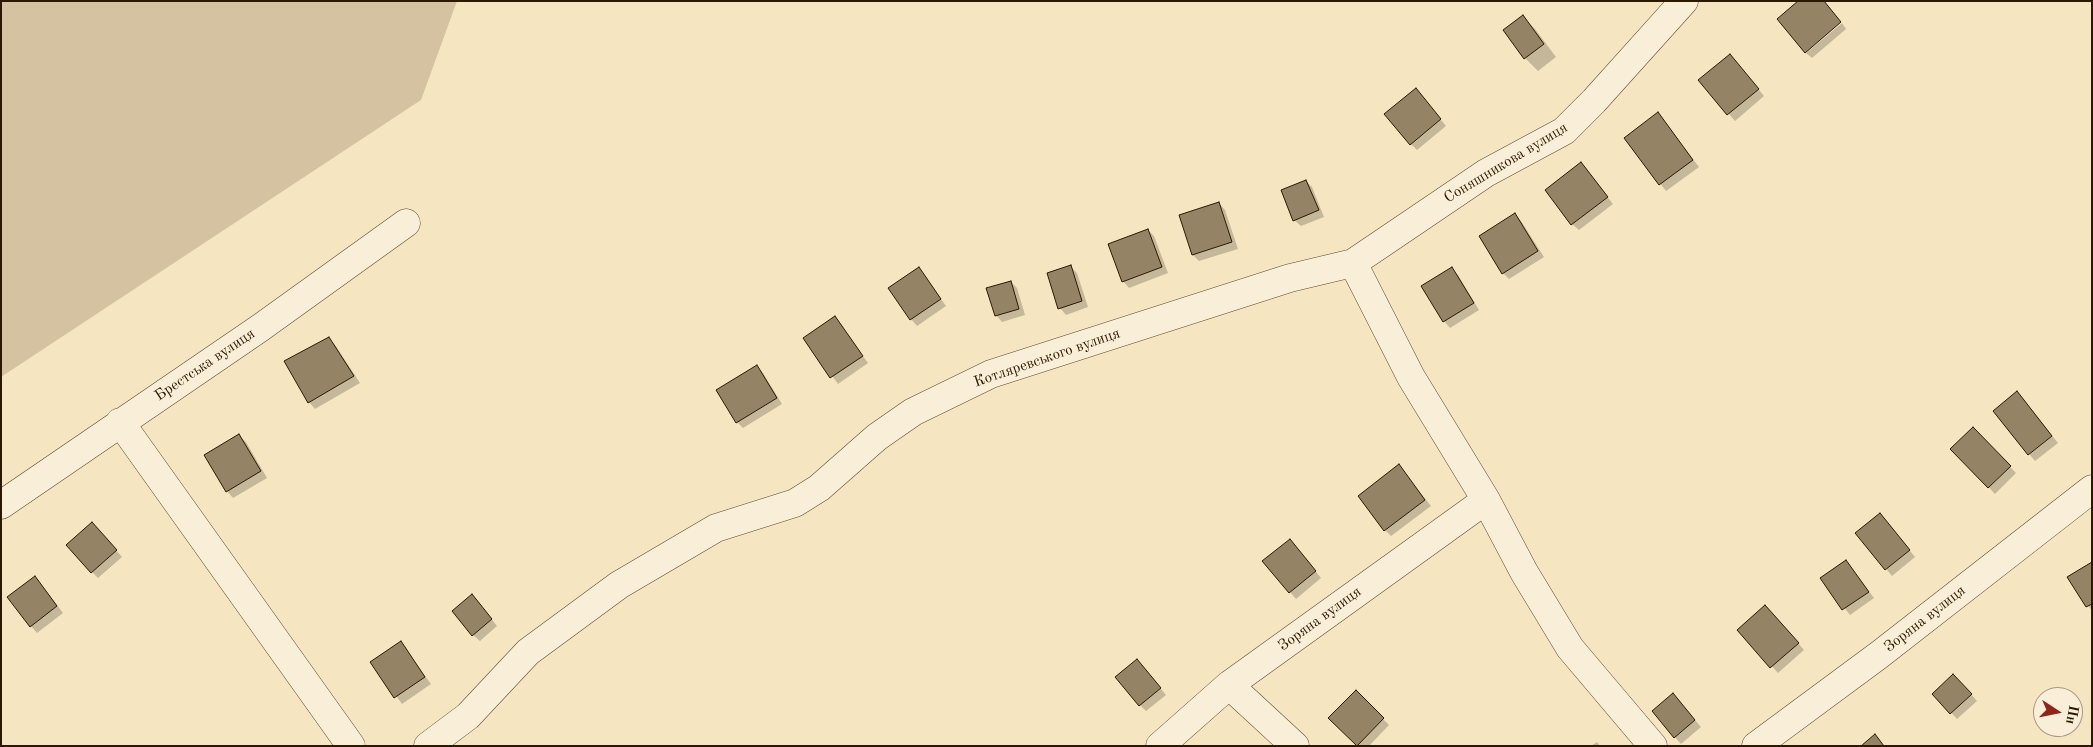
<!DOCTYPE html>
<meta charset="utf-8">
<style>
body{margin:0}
#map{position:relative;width:2093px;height:747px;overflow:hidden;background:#f6e5c1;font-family:"Old Standard TT",serif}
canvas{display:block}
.frame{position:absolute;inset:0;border:2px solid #2c1801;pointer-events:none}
.north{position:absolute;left:2033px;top:687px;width:50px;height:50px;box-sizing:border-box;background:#f9eed7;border:1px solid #a79881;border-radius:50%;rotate:101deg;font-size:14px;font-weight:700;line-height:20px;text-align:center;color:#2c1801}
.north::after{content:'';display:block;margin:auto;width:18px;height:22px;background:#8f2418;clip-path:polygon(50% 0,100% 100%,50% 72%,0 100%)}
</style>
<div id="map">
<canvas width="2093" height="747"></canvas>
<div class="frame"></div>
<div class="north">Пн</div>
</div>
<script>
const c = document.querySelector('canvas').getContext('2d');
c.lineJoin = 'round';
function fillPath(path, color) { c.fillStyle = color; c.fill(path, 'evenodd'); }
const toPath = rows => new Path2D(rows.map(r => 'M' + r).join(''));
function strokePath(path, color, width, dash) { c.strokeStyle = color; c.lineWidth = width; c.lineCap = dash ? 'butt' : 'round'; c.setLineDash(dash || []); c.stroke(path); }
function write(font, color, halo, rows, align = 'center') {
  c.font = font + ' "Old Standard TT",serif'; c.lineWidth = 4; c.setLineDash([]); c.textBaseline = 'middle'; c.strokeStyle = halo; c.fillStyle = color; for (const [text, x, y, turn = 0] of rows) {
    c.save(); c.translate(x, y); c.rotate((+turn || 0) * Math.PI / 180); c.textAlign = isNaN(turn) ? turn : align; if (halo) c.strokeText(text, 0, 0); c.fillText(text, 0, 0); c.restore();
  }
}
fillPath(toPath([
 [1,1,457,1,421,100,1,377]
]), '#d4c2a0');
fillPath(toPath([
 [1522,16,1535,29,1556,57,1538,71,1525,58,1504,30],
 [1842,23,1846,29,1812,58,1806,53],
 [1736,62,1764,96,1735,121,1700,80],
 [1422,96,1446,126,1417,150,1411,144],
 [1658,114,1699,167,1666,191,1626,138],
 [1581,164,1613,204,1579,230,1572,224],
 [1306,181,1312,187,1324,217,1301,226,1294,220],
 [1219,203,1225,210,1238,249,1199,261,1193,255],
 [1515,215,1521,221,1544,257,1509,279,1503,273],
 [1148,230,1154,236,1168,273,1129,288,1123,281],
 [1070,266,1077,273,1088,307,1066,315,1060,308],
 [919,269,946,306,917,326,911,319],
 [1452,269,1458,275,1479,310,1450,328,1444,321],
 [1011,282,1017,288,1025,315,1002,322,996,315],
 [835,318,868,363,838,384,805,339],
 [329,339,335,345,360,383,315,409,309,402,285,362],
 [757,367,763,373,782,404,743,428,737,422],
 [2023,399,2058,443,2035,461,1994,411],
 [1973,429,2016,473,1995,494,1952,449],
 [239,436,246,442,267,478,233,498,227,491],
 [1399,466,1431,506,1391,536,1385,530],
 [1886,521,1915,557,1892,576,1857,533],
 [98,530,122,557,98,578,92,572],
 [1296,547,1321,578,1296,599,1290,592],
 [1846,561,1874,598,1850,615,1822,579],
 [2092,563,2092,611,2069,578],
 [41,584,63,613,37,633,31,626],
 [478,602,497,626,480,641,473,635],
 [1772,613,1804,650,1778,673,1739,630],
 [401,643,431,684,402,704,372,663],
 [1137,660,1166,695,1146,711,1140,705],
 [1960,682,1977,701,1957,719,1934,694],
 [1356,692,1389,725,1369,746,1358,746,1330,718],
 [1679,701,1701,727,1681,744,1653,712],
 [1597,742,1600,746,1591,746]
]), '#0003');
const building = toPath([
 [1798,1,1824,1,1841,22,1805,53,1777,19,1798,1],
 [1523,15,1544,44,1524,59,1503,30,1523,15],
 [1730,54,1759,89,1727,115,1698,80,1730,54],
 [1416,88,1441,119,1410,145,1384,114,1416,88],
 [1658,112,1693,160,1659,185,1624,138,1658,112],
 [1581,162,1608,197,1571,225,1545,190,1581,162],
 [1306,180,1319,210,1293,221,1281,190,1306,180],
 [1219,202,1232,242,1192,255,1179,215,1219,202],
 [1515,213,1538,251,1502,274,1479,236,1515,213],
 [1148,229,1162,267,1122,282,1108,244,1148,229],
 [1071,265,1082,301,1058,309,1047,273,1071,265],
 [919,267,941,299,910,320,888,288,919,267],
 [1452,267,1474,303,1443,322,1421,286,1452,267],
 [1011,281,1019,309,995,316,986,288,1011,281],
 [835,316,863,356,830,378,803,338,835,316],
 [329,337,354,376,308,403,284,361,329,337],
 [757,365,777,398,736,423,716,390,757,365],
 [2017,391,2052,436,2028,455,1993,411,2017,391],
 [1973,427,2011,466,1988,488,1950,449,1973,427],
 [239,434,261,471,226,492,204,455,239,434],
 [1399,464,1425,500,1384,531,1358,496,1399,464],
 [1880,513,1910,550,1885,570,1855,533,1880,513],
 [92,522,117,550,91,573,66,545,92,522],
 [1290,539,1316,571,1289,593,1262,561,1290,539],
 [1846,560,1869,592,1842,610,1820,578,1846,560],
 [2092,562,2092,604,2086,607,2067,577,2092,562],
 [35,576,57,606,30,627,7,597,35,576],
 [472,594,492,619,472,636,452,611,472,594],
 [1765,605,1799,643,1770,668,1737,630,1765,605],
 [401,641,425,677,394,698,370,662,401,641],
 [1137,659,1161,688,1139,706,1115,677,1137,659],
 [1953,674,1972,694,1950,714,1932,694,1953,674],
 [1356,690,1384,718,1357,746,1328,718,1356,690],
 [1673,693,1695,720,1674,738,1652,711,1673,693],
 [1875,734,1884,746,1861,746,1875,734]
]);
fillPath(building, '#958365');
strokePath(building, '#2c1801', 1);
const minor = toPath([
 [1353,263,1411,377,1486,500,1524,572,1570,648,1653,746],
 [120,422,351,746],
 [1,505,260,328,406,223],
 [1229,685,1295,746],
 [428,746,468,716,528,652,619,585,716,528,795,503,819,488,877,437,913,412,991,374,1290,278,1353,263,1486,173,1564,131,1594,101,1684,1],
 [1160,746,1229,685,1486,500],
 [1756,746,1879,655,2092,489]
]);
strokePath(minor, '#5e4b31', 29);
strokePath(minor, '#f9eed7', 28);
write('15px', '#2c1801', '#f9eed7', [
 ["Соняшникова вулиця",1506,163,-31],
 ["Котляревського вулиця",1047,358,-19],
 ["Брестська вулиця",205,365,-34],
 ["Зоряна вулиця",1320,619,-36],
 ["Зоряна вулиця",1925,619,-38]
]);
</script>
